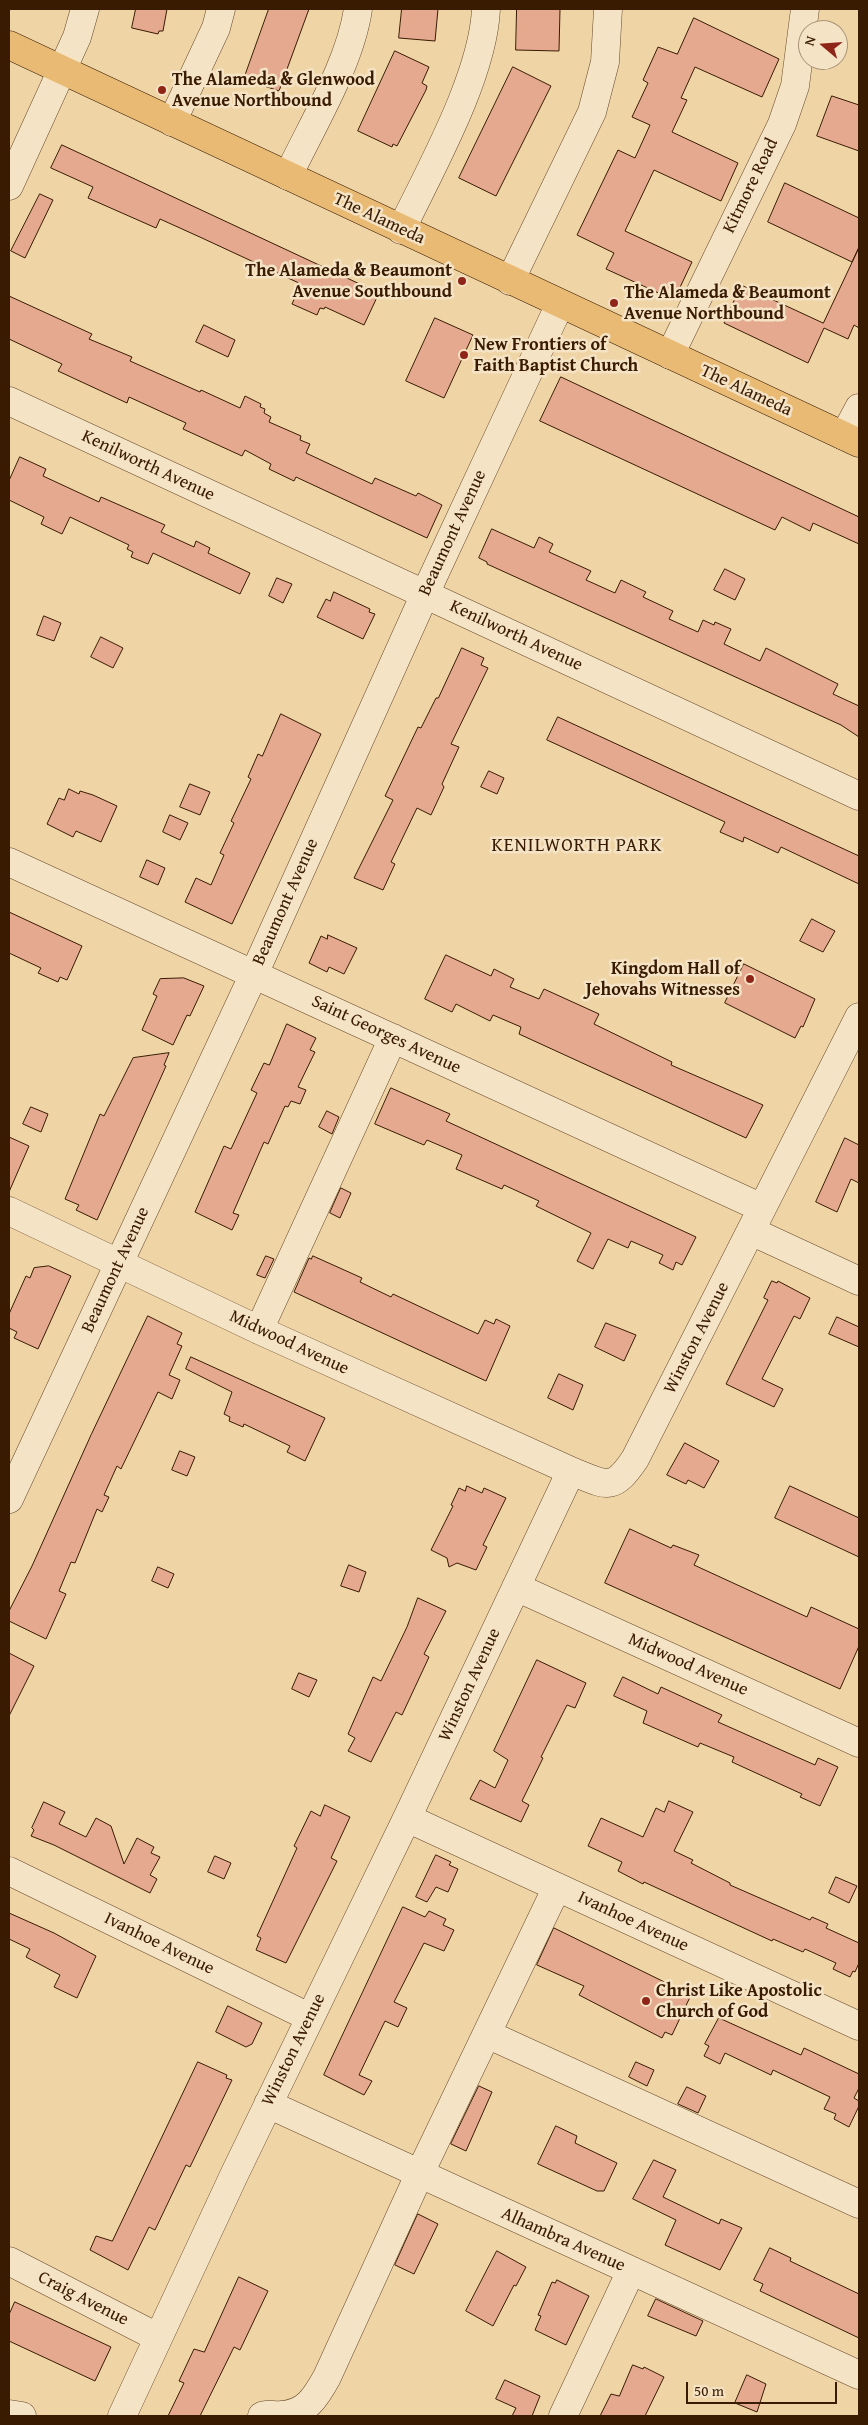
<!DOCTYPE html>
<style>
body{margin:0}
#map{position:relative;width:868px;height:2425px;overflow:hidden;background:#efd4a6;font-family:"Gentium Book Plus",serif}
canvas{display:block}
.frame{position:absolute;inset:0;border:10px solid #391b02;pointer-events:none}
.north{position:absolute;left:798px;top:20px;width:50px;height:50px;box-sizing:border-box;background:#f5e3c5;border:1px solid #aa9377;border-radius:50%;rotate:288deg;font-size:14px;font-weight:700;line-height:20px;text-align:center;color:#391b02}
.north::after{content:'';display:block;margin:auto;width:18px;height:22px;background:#8f2418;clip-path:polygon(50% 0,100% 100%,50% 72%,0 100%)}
.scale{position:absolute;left:686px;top:2382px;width:151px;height:22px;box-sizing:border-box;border:2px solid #391b02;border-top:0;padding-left:6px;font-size:15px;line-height:18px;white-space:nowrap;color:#391b02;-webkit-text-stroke:4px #f5e3c5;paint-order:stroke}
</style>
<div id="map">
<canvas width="868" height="2425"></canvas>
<div class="frame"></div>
<div class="north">N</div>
<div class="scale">50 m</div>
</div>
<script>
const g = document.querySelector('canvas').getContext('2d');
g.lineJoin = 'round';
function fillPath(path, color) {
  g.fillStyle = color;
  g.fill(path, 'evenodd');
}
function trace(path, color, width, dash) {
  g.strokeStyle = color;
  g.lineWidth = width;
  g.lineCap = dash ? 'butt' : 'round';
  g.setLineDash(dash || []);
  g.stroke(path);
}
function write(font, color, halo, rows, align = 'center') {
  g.font = font + ' "Gentium Book Plus",serif';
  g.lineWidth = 5;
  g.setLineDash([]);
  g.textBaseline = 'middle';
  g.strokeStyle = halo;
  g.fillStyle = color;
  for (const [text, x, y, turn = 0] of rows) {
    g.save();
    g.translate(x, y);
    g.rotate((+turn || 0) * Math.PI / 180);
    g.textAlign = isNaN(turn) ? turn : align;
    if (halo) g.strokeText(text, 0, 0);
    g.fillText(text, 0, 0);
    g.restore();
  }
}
const building = new Path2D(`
 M136 9H167L163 31H159L158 34 132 28Z
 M269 9H309L279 91 244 79Z
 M402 9H438L435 41 399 38Z
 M517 9H560L559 51 516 50Z
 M694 18 779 59 762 97 695 67 681 98 687 100 672 132 738 163 721 201 654 170 625 231 692 262 674 300 606 269 614 253 577 235 618 150 635 158 650 125 632 117 648 83 643 80 658 47 677 54Z
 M395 51 429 67 422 83 427 86 426 90 397 146 393 144 392 147 358 131Z
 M513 67 551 86 496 196 459 178Z
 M832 96 859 105V151L817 136Z
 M62 145 379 293 364 325 325 307 324 309 320 308 317 315 292 304 301 284 202 238 160 219 156 228 88 198 93 187 51 168Z
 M785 183 859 218V247L852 262 768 222Z
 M40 194 53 200 25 258 11 251Z
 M859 248V328L854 325 848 339 824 328 808 363 724 323 741 285 823 323Z
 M9 296 92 334 89 339 132 357 130 361 200 392 201 390 240 408 245 396 261 404 260 407 265 409 264 413 271 417 269 422 301 436 300 440 310 444 306 453 372 484 375 478 416 496 418 493 442 505 427 538 296 477 294 481 269 469 271 464 245 450 242 456 183 429 186 423 129 397 127 403 58 371 62 364 9 339Z
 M435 318 473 335 444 398 406 381Z
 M204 325 235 340 228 357 196 342Z
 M561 377 859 517V544L813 523 810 531 782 517 775 530 540 421Z
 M20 457 46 469 43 476 99 502 101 497 165 525 161 532 194 547 196 541 210 548 208 553 250 573 240 594 153 553 148 564 131 557 133 552 127 549 129 545 70 517 62 534 41 524 44 517 9 500V481Z
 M492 529 534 548 539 537 553 544 549 552 591 571 586 580 615 593 621 580 646 592 643 597 673 611 669 619 698 632 703 620 714 625 715 622 731 629 724 644 760 661 766 648 838 684 833 694 859 706V737L841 725 487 564V562L479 558Z
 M725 569 745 579 735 600 714 590Z
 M277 578 292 584 283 603 269 596Z
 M334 592 370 609 369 612 375 614 363 639 317 617 326 599 330 601Z
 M44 616 61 623 54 641 37 635Z
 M101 637 123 648 113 668 91 657Z
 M462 648 484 658 481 665 488 668 451 744 459 747 442 784 444 787 431 815 417 808 391 862 395 864 383 890 354 878 393 800 385 796 418 727 421 728 436 698H438Z
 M281 714 321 734 232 924 185 902 196 878 211 885 224 855 220 853 234 823 231 821 251 779 248 777 258 754 262 756Z
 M558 717 859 856V884L781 847 778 853 744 837 743 842 720 832 725 822 547 740Z
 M489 771 504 778 497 794 481 787Z
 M190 784 210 792 200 815 180 807Z
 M69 789 79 794 80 791 93 795 117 806 101 842 76 831 73 837 47 824 59 798 64 800Z
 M170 815 188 823 180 840 163 832Z
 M147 860 165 868 158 885 140 877Z
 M9 912 82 946 67 980 60 977 58 982 38 973 41 968 9 953Z
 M812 919 835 931 823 952 800 941Z
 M328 935 357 948 344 974 329 967 327 972 309 963 321 936 327 939Z
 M446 955 491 976 494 969 514 979 510 987 539 999 544 989 599 1014 594 1024 672 1062 671 1065 763 1105 746 1138 519 1034 521 1027 493 1015 490 1021 456 1004 452 1012 425 999Z
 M744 964 815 999 803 1027 801 1026 795 1038 725 1003Z
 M184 978 204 986 190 1016 187 1015 173 1045 142 1030 157 996 153 994 160 979Z
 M287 1024 316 1038 310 1050 315 1052 298 1087 306 1090 300 1104 291 1101 288 1107 285 1106 268 1144 264 1142 233 1213 239 1215 232 1230 195 1212 224 1146 231 1149 257 1093 251 1090 264 1063 269 1065Z
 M169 1053 164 1065 166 1066 97 1220 76 1210 79 1205 65 1199 100 1114 104 1116 133 1058Z
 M391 1088 450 1114 446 1121 696 1237 682 1265 676 1262 673 1270 659 1263 663 1255 631 1241 628 1248 608 1239 593 1269 577 1261 591 1233 536 1206 539 1201 504 1185 502 1189 456 1169 462 1155 427 1140 424 1145 375 1124Z
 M31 1107 48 1114 41 1132 23 1124Z
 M327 1111 339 1117 332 1134 319 1127Z
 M9 1137 29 1146 9 1192Z
 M845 1138 859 1145V1183L851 1179 837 1212 816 1202Z
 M341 1188 351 1193 340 1218 330 1213Z
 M266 1256 274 1259 265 1278 257 1275Z
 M313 1256 362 1278 360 1282 391 1297 393 1294 478 1334 485 1320 494 1324 496 1319 510 1326 486 1381 294 1292 309 1258 311 1259Z
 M49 1266 71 1276 38 1349 14 1338 17 1332 9 1328V1314L26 1276 30 1278 34 1268Z
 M772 1281 777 1283 778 1281 810 1298 800 1319 794 1316 762 1379 783 1389 774 1407 726 1384 768 1300 764 1298Z
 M148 1316 182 1333 177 1344 182 1346 169 1375 180 1380 172 1399 158 1392 121 1469 117 1466 104 1495 109 1497 102 1512 97 1509 75 1563 71 1562 59 1591 66 1594 46 1639 9 1621V1611L32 1566 91 1435Z
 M837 1317 859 1327V1347L829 1334Z
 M606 1323 636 1335 624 1361 595 1347Z
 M191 1357 325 1418 305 1461 287 1452 290 1446 244 1424 243 1427 229 1421 230 1417 224 1414 232 1392 186 1369Z
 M559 1374 583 1385 573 1410 548 1398Z
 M685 1443 719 1461 704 1488 688 1480 686 1484 667 1475Z
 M180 1451 195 1457 187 1476 172 1470Z
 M467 1486 482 1493 484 1488 506 1498 483 1545 487 1547 476 1570 457 1563 449 1567 447 1558 431 1550 453 1506 451 1505 459 1488 465 1491Z
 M790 1486 859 1518V1557L775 1518Z
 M630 1529 671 1548 673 1545 699 1555 694 1565 807 1617 811 1607 859 1629V1646L840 1689 605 1583Z
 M349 1565 366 1572 359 1592 341 1586Z
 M158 1567 174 1574 168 1588 152 1581Z
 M418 1598 446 1611 424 1654 429 1657 402 1715 396 1712 371 1762 348 1751 355 1738 348 1734 373 1677 381 1681 407 1627Z
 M9 1653 34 1666 9 1716Z
 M537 1660 586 1683 575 1708 567 1705 541 1757 543 1758 522 1801 529 1805 521 1822 470 1799 480 1780 495 1788 508 1760 494 1751Z
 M299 1673 317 1680 309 1697 292 1689Z
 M623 1677 658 1694 661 1687 722 1715 718 1722 815 1765 818 1758 838 1767 820 1806 800 1797 802 1794 732 1762 734 1757 700 1743 698 1747 643 1723 647 1711 614 1696Z
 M669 1801 693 1812 674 1851 693 1860 691 1863 730 1883V1885L810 1920 812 1917 828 1924 826 1928 859 1943V1963L855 1972 853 1971 850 1977 833 1969 836 1963 805 1949 803 1952 773 1939 772 1941 644 1882 643 1884 618 1871 622 1862 588 1846 601 1818 643 1837 656 1808 664 1812Z
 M44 1802 65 1812 59 1824 86 1837 96 1818 111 1826 124 1864 137 1838 154 1847 151 1853 160 1857 150 1875 157 1879 150 1893 54 1845 31 1836 34 1830 32 1828Z
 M325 1805 350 1817 331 1858 337 1861 286 1963 256 1950 261 1938 257 1936 297 1848 294 1846 311 1811 320 1816Z
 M436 1855 451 1862 449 1865 458 1869 448 1892 436 1887 427 1902 416 1897Z
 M215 1856 231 1863 224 1879 208 1872Z
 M836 1877 857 1886 849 1903 829 1893Z
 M403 1907 425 1917 429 1911 446 1919 443 1925 454 1930 444 1951 424 1943 394 2002 407 2008 398 2027 385 2021 359 2075 372 2081 364 2095 324 2075Z
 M9 1913 54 1933 96 1956 77 1998 54 1987 60 1975 26 1957 30 1949 9 1939Z
 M554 1928 691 1995 672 2035 665 2032 662 2038 579 1995 584 1986 537 1965Z
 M228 2006 262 2023 252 2044 246 2047 216 2032Z
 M719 2018 801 2055 804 2048 859 2074V2088L854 2098 859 2101V2106L849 2127 834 2119 836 2114 824 2109 830 2097 773 2070 771 2075 725 2053 720 2064 704 2056 709 2046 705 2044Z
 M198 2062 227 2075 226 2078 232 2080 190 2167 186 2165 155 2230 149 2227 128 2270 90 2250 96 2236 112 2241Z
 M636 2062 654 2070 647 2086 629 2077Z
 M479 2086 492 2092 466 2151 451 2144Z
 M687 2087 706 2096 698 2113 678 2104Z
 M556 2126 577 2136 575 2143 617 2163 604 2191H597L538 2164Z
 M654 2160 676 2170 663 2197 719 2224 721 2219 742 2228 720 2270 665 2245 676 2220 633 2199Z
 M418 2214 438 2224 414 2274 395 2265Z
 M770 2248 791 2258 790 2261 859 2294V2338L760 2291 763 2284 754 2280Z
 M497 2251 526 2267 516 2286 514 2285 493 2326 466 2311Z
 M239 2277 268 2291 240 2350 234 2347 200 2416H168L184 2383 179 2381 194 2349 204 2352Z
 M557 2280 589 2296 566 2345 535 2330 541 2316 538 2315 552 2282 555 2283Z
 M656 2299 703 2321 696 2336 648 2316Z
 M15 2302 111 2347 95 2381 9 2341V2315Z
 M633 2365 643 2369 644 2367 664 2377 645 2416H600L611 2394 619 2396Z
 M747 2375 766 2384 757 2412 735 2403Z
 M505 2380 540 2396 532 2416H512L516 2408 496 2399Z`);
fillPath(building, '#e4a98f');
trace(building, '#391b02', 1);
const minor = new Path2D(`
 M172 122 216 28 221 9
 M288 176C312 125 350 64 358 9
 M9 186 77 37 85 9
 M401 230C431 168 483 76 486 9
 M510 281 592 112 605 62 608 9
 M670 355 782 124 795 86 805 9
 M9 401 859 796
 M844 436 859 408
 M9 862 762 1208
 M9 1211 259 1330 571 1471C606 1485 612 1493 635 1459L859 1017
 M751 1231 859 1281
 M259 1330 393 1038
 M9 1499 254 974 425 594 560 304
 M516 1587 859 1743
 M407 1818 859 2026
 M9 1871 309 2017
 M487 2034 859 2204
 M268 2104 859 2375
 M9 2261 157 2337
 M9 2414 22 2416
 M122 2416 235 2173 407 1818 571 1471
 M262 2416C268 2413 274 2416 281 2415 306 2414 316 2397 327 2377L419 2175 557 1887
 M563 2416 631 2271`);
const major = new Path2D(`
 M9 45 859 443`);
trace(minor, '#66492b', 29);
trace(major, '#391b02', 29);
trace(minor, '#f5e3c5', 28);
trace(major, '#e8ba73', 28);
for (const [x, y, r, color] of [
 [162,90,5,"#8f2418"],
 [462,281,5,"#8f2418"],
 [614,303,5,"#8f2418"],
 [464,355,5,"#8f2418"],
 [750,979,5,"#8f2418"],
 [646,2001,5,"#8f2418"]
]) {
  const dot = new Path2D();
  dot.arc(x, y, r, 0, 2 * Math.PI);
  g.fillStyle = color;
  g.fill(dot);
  trace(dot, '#f5e3c5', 2);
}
write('bold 18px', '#391b02', '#f5e3c5', [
 ["The Alameda & Glenwood",172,80],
 ["Avenue Northbound",172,101],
 ["The Alameda & Beaumont",452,271,"right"],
 ["Avenue Southbound",452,292,"right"],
 ["The Alameda & Beaumont",624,293],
 ["Avenue Northbound",624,314],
 ["New Frontiers of",474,345],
 ["Faith Baptist Church",474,366],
 ["Kingdom Hall of",740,969,"right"],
 ["Jehovahs Witnesses",740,990,"right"],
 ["Christ Like Apostolic",656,1991],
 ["Church of God",656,2012]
], 'left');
write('18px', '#391b02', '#f5e3c5', [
 ["Kitmore Road",751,186,-64],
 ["The Alameda",379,219,25],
 ["The Alameda",746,391,25],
 ["Kenilworth Avenue",148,466,25],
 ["Beaumont Avenue",453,533,-65],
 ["Kenilworth Avenue",516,636,25],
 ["Beaumont Avenue",286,902,-66],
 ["Saint Georges Avenue",386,1035,25],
 ["Beaumont Avenue",116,1270,-65],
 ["Winston Avenue",697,1338,-63],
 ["Midwood Avenue",289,1343,25],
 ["Midwood Avenue",688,1665,24],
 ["Winston Avenue",470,1685,-65],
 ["Ivanhoe Avenue",633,1922,25],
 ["Ivanhoe Avenue",159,1944,26],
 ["Winston Avenue",294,2050,-64],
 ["Alhambra Avenue",563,2240,24],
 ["Craig Avenue",83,2299,27]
]);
g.letterSpacing = '1px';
write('19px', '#391b02', '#f5e3c5', [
 ["KENILWORTH PARK",577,846]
]);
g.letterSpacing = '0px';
</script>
